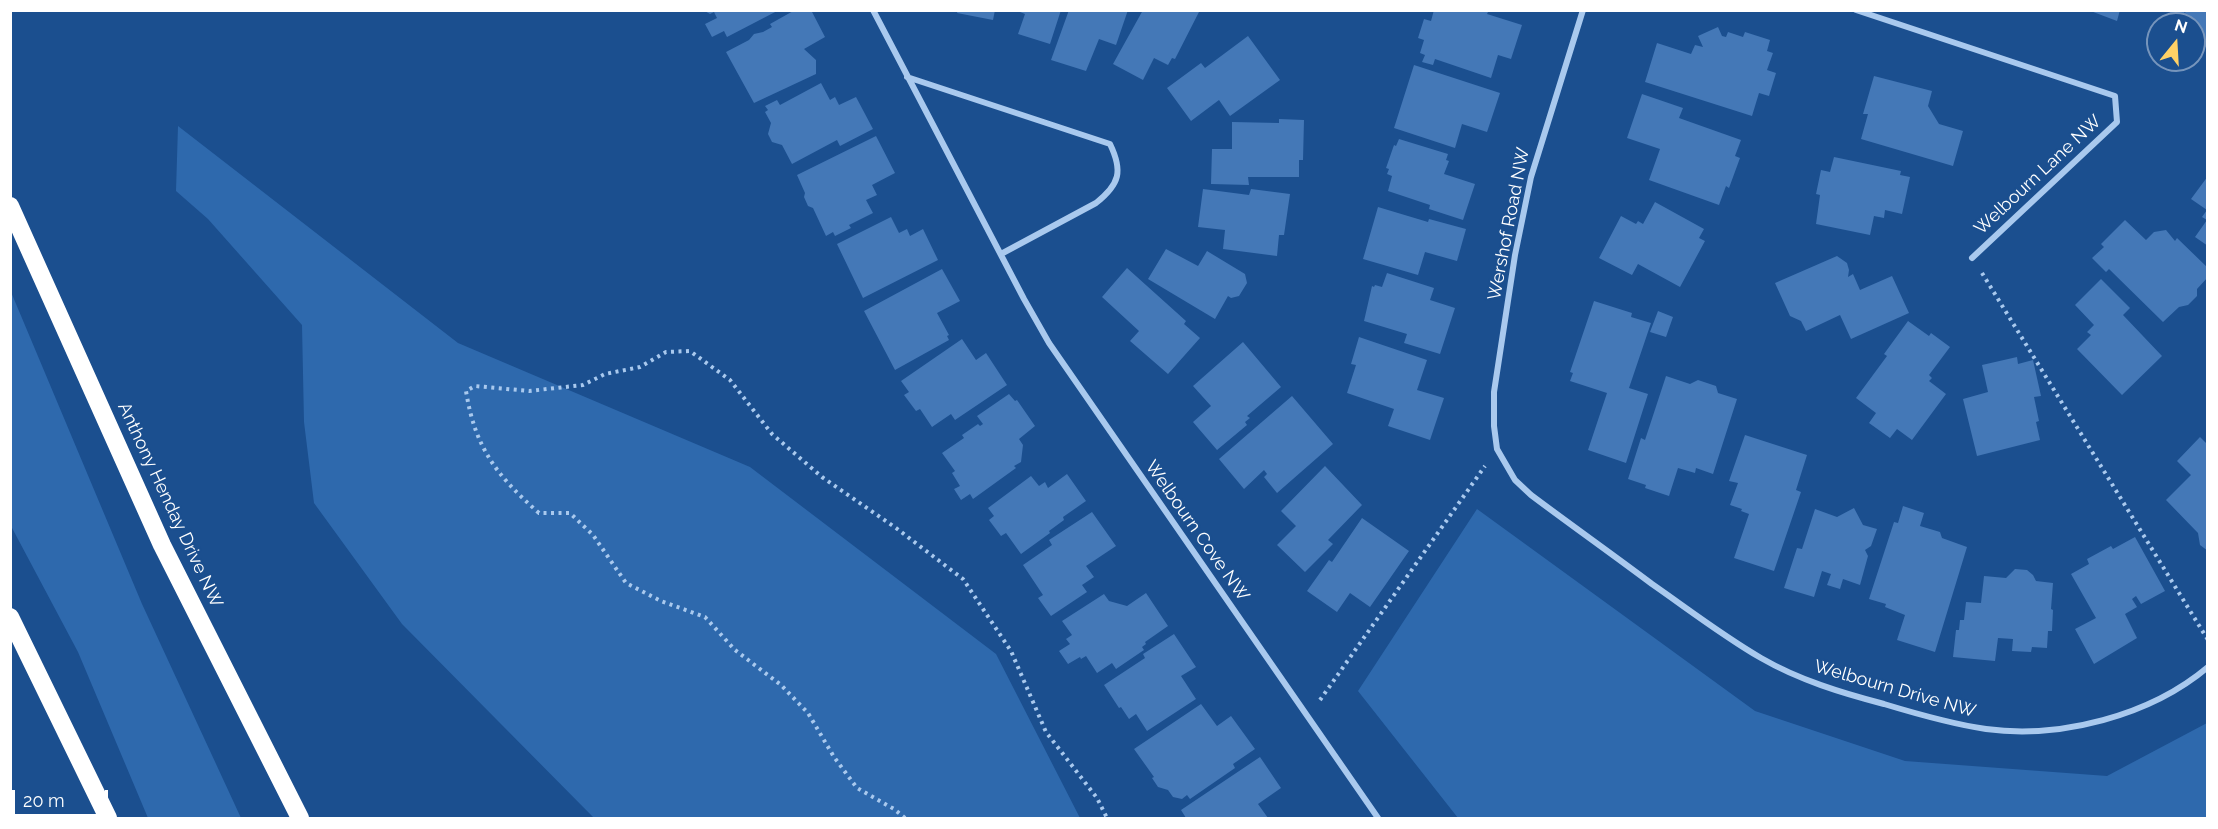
<!DOCTYPE html>
<style>
body{margin:0}
#map{position:relative;width:2218px;height:829px;overflow:hidden;background:#1b4f8f;font-family:Raleway,sans-serif}
canvas{display:block}
.frame{position:absolute;inset:0;border:12px solid #fff;pointer-events:none}
.north{position:absolute;left:2146px;top:12px;width:60px;height:60px;box-sizing:border-box;background:#1b4f8f;border:2px solid #7695bc;border-radius:50%;rotate:18deg;font-size:16px;font-weight:700;line-height:24px;text-align:center;color:#fff}
.north::after{content:'';display:block;margin:auto;width:21px;height:27px;background:#ffd166;clip-path:polygon(50% 0,100% 100%,50% 72%,0 100%)}
.scale{position:absolute;left:12px;top:790px;width:96px;height:27px;box-sizing:border-box;border:3px solid #fff;border-top:0;padding-left:8px;font-size:18px;line-height:21px;white-space:nowrap;color:#fff;-webkit-text-stroke:4px #1b4f8f;paint-order:stroke}
</style>
<div id="map">
<canvas width="2218" height="829"></canvas>
<div class="frame"></div>
<div class="north">N</div>
<div class="scale">20 m</div>
</div>
<script>
const g = document.querySelector('canvas').getContext('2d');
g.lineJoin = 'round';
function fillPath(path, color) {
  g.fillStyle = color;
  g.fill(path, 'evenodd');
}
function trace(path, color, width, dash) {
  g.strokeStyle = color;
  g.lineWidth = width;
  g.lineCap = dash ? 'butt' : 'round';
  g.setLineDash(dash || []);
  g.stroke(path);
}
function write(font, color, halo, rows, align = 'center') {
  g.font = font + ' Raleway,sans-serif';
  g.lineWidth = 4.5;
  g.setLineDash([]);
  g.textBaseline = 'middle';
  g.strokeStyle = halo;
  g.fillStyle = color;
  for (const [text, x, y, turn = 0] of rows) {
    g.save();
    g.translate(x, y);
    g.rotate((+turn || 0) * Math.PI / 180);
    g.textAlign = isNaN(turn) ? turn : align;
    if (halo) g.strokeText(text, 0, 0);
    g.fillText(text, 0, 0);
    g.restore();
  }
}
fillPath(new Path2D(`
 M178 126 458 343 750 467 996 654 1080 818H594L402 624 314 503 304 422 302 325 208 219 176 191Z
 M11 292 142 604 241 818H148L78 652 11 526Z
 M1477 509 1755 711 1905 761 2107 776 2207 723V818H1458L1358 691Z`), '#2e69ad');
fillPath(new Path2D(`
 M703 10H779L727 37 724 31 712 37 705 24 717 18 714 12 710 14Z
 M795 10H811L825 37 804 49 816 60V74L754 103 726 52 749 40 754 34 763 32 772 27 770 24Z
 M958 10H995L993 20 957 13Z
 M1061 10 1050 44 1018 34 1025 14 1015 10Z
 M1069 10H1128L1116 45 1099 39 1086 71 1051 60Z
 M1143 10H1200L1175 59 1172 58 1168 65 1154 58 1143 80 1113 64Z
 M1434 10H1489L1487 14 1522 25 1511 59 1498 55 1491 78 1435 59 1433 65 1422 62 1425 55 1420 53 1424 40 1418 38 1424 19 1431 21Z
 M2088 10H2120L2117 21Z
 M2172 10H2182L2185 13 2187 10H2208V44L2202 51 2194 45V24H2169L2164 20Z
 M1718 27 1722 36 1726 37 1728 32 1743 37 1745 32 1770 40 1767 51 1773 53 1767 70 1776 73 1769 96 1759 93 1752 116 1645 82 1657 43 1691 54 1695 45 1703 47 1698 36Z
 M1248 36 1280 80 1230 116 1219 100 1191 121 1167 88 1201 63 1205 68Z
 M1414 65 1500 93 1487 132 1462 124 1455 148 1394 128Z
 M1874 76 1932 91 1928 106 1939 124 1963 131 1953 166 1861 139 1868 114H1863Z
 M821 83 830 100 835 97 839 105 856 97 873 129 840 146 837 140 792 164 782 145 772 142 768 134 771 123 765 112 768 110 765 106 777 100 780 105Z
 M1642 94 1683 108 1679 118 1741 140 1735 156 1740 158 1729 188 1726 186 1719 205 1649 180 1660 149 1627 138Z
 M1279 119 1304 120 1303 160H1299V177H1248L1249 185 1211 184 1212 149H1232V122L1279 123Z
 M876 136 895 173 872 185 877 195 866 200 873 213 849 225 851 228 835 236 833 232 826 236 813 208 808 206 804 197 805 193 797 175Z
 M1399 139 1448 154 1446 160 1449 161 1444 174 1475 184 1463 220 1429 209 1430 205 1388 191 1392 176 1387 174 1389 169 1386 168 1394 145 1396 146Z
 M1834 157 1901 171 1900 175 1910 177 1902 214 1885 210 1884 218 1874 216 1870 235 1816 224 1820 195 1816 194 1821 170 1830 172Z
 M2208 176V246L2195 237 2207 220 2202 217 2207 210 2191 199Z
 M1203 189 1249 195 1251 189 1290 194 1284 235H1279L1277 256 1223 249 1225 230 1198 227Z
 M1655 202 1704 229 1699 238 1705 241 1680 287 1638 264 1632 275 1599 258 1621 216 1636 224 1638 221 1643 224Z
 M1378 207 1428 222 1429 219 1466 229 1457 261 1425 252 1418 275 1363 259Z
 M891 217 899 233 907 229 910 236 923 229 938 260 863 298 837 244Z
 M2125 220 2146 240 2154 232 2166 230 2175 241 2177 238 2208 268V277L2197 289V296L2188 305 2179 307 2163 322 2109 269 2106 272 2092 258 2104 247 2101 244Z
 M1166 249 1198 266 1207 251 1245 274 1247 283 1239 296 1231 298 1228 296 1215 319 1148 279Z
 M1837 256 1847 263 1849 270 1848 277 1853 274 1860 290 1892 276 1909 313 1851 339 1840 315 1806 331 1801 321 1790 316 1775 283Z
 M1127 268 1186 321 1184 324 1200 338 1168 374 1130 341 1139 331 1102 297Z
 M942 269 960 301 937 313 949 335 947 336 949 340 895 370 864 311Z
 M1387 273 1434 288 1430 300 1455 308 1440 354 1404 343 1407 334 1364 321 1372 286 1374 287 1375 285 1382 287Z
 M2101 279 2130 308 2123 315 2162 356 2122 395 2077 349 2091 335 2087 332 2094 325 2075 305Z
 M1594 301 1632 313 1631 317 1651 323 1629 388 1648 394 1626 463 1588 450 1607 393 1570 381 1573 373 1570 372Z
 M1658 311 1673 317 1666 337 1650 332Z
 M1908 321 1929 336 1931 333 1950 347 1929 375 1932 378 1929 381 1946 394 1912 440 1897 429 1890 438 1869 423 1876 413 1856 398 1887 356 1884 354Z
 M1359 337 1427 360 1417 390 1444 398 1430 440 1388 426 1394 409 1347 393 1356 365 1351 364Z
 M962 339 976 360 986 353 1007 385 955 420 951 414 932 427 920 409 916 411 904 395 909 392 901 381Z
 M1243 342 1281 387 1247 416 1250 418 1245 422 1247 425 1217 450 1193 422 1211 406 1193 386Z
 M2017 357 2018 364 2033 360 2041 396 2034 397 2039 421 2036 422 2040 440 1977 456 1963 399 1988 392 1982 365Z
 M1666 376 1690 384 1698 380 1716 386 1718 393 1737 399 1713 474 1696 468 1695 473 1678 468 1669 496 1645 488 1646 485 1628 479 1641 438 1645 440Z
 M1009 394 1015 401 1017 400 1035 426 1019 439 1023 445 1021 462 1014 466 1016 468 973 499 970 494 961 500 954 489 960 486 952 473 955 471 942 453 964 438 962 435 978 424 980 426 983 424 977 416Z
 M1292 396 1333 444 1277 493 1264 477 1267 474 1264 470 1244 489 1219 459Z
 M1745 435 1807 455 1796 490 1801 492 1774 571 1734 558 1749 514 1741 511 1742 509 1730 505 1738 483 1729 481Z
 M2200 437 2208 445V551L2200 545 2198 533 2166 500 2191 475 2177 461Z
 M1325 466 1362 505 1328 540 1333 544 1305 572 1277 545 1296 526 1281 511Z
 M1067 474 1086 501 1063 517 1064 520 1049 531 1050 533 1021 554 1006 533 1001 536 989 520 994 516 988 508 1031 476 1039 486 1045 482 1048 488Z
 M1903 506 1924 513 1920 526 1940 532 1942 538 1967 547 1935 652 1897 640 1905 615 1885 607 1886 604 1869 599 1894 522 1898 523Z
 M1854 508 1863 525 1877 529 1871 546 1865 550 1868 556 1860 585 1843 579 1840 589 1827 585 1831 574 1822 571 1814 597 1784 588 1797 548 1802 549 1815 509 1837 517Z
 M1092 512 1116 546 1086 566 1094 577 1082 585 1087 592 1051 616 1038 598 1043 595 1023 565 1052 545 1049 540Z
 M1362 518 1409 551 1370 607 1350 593 1337 612 1307 591 1329 560 1332 562Z
 M2135 537 2165 591 2141 604 2136 596 2132 599 2137 607 2125 614 2137 638 2094 664 2075 629 2096 618 2071 574 2089 564 2087 559 2111 546 2113 549Z
 M2015 569 2027 570 2033 575 2036 581 2053 583 2051 609 2053 610 2052 631H2048L2047 648 2032 647 2031 652 2012 651 2013 639 1998 638 1995 661 1953 657 1956 630H1959L1960 620H1964L1966 602 1981 603 1984 576 2006 578Z
 M1146 593 1168 626 1145 642 1146 644 1142 647 1144 650 1116 669 1112 663 1097 673 1086 656 1081 659 1080 657 1068 664 1059 651 1070 644 1066 639 1072 635 1062 621 1104 594 1109 601 1127 606Z
 M1174 634 1196 667 1181 676 1196 699 1147 731 1136 714 1129 719 1121 707 1119 708 1104 685 1145 658 1143 654Z
 M1201 704 1217 726 1231 716 1255 749 1233 764 1235 768 1190 799 1187 795 1182 799 1173 797 1168 790 1158 787 1152 778 1154 777 1134 749Z
 M1260 757 1281 788 1258 804 1268 818H1186L1181 810Z`), '#4478b7');
trace(new Path2D(`
 M1982 273 2208 640
 M1320 700 1485 466
 M905 818 894 809 857 788 834 757 808 713 781 685 735 650 705 617 661 601 626 583 593 535 570 513H539C497 476 475 448 466 391L475 386 529 391 583 385 605 374 640 367 666 352 690 351 730 380 772 434 822 477 896 528 963 579 1011 651 1046 732 1097 798 1107 818`), '#a9c9ee', 4, [3, 4.5]);
trace(new Path2D(`
 M873 10 1024 299 1049 343 1378 818
 M1583 10 1531 177 1515 255 1494 392V426L1497 449 1515 480 1531 495C1571 525 1612 554 1652 584 1688 609 1723 636 1761 658 1799 680 1842 693 1884 704 1917 714 1951 724 1986 729 2060 739 2150 716 2208 667
 M1856 10 2115 96 2117 122 1972 258
 M907 77 1110 144C1123 171 1120 184 1096 203L1001 254`), '#a9c9ee', 6);
trace(new Path2D(`
 M10 206 162 545 300 818
 M10 617 108 818`), '#fff', 18);
write('18px', '#fff', '#1b4f8f', [
 ["Welbourn Lane NW",2038,175,-43],
 ["Wershof Road NW",1509,224,-79],
 ["Anthony Henday Drive NW",170,505,65],
 ["Welbourn Cove NW",1197,531,55],
 ["Welbourn Drive NW",1895,689,16]
]);
</script>
